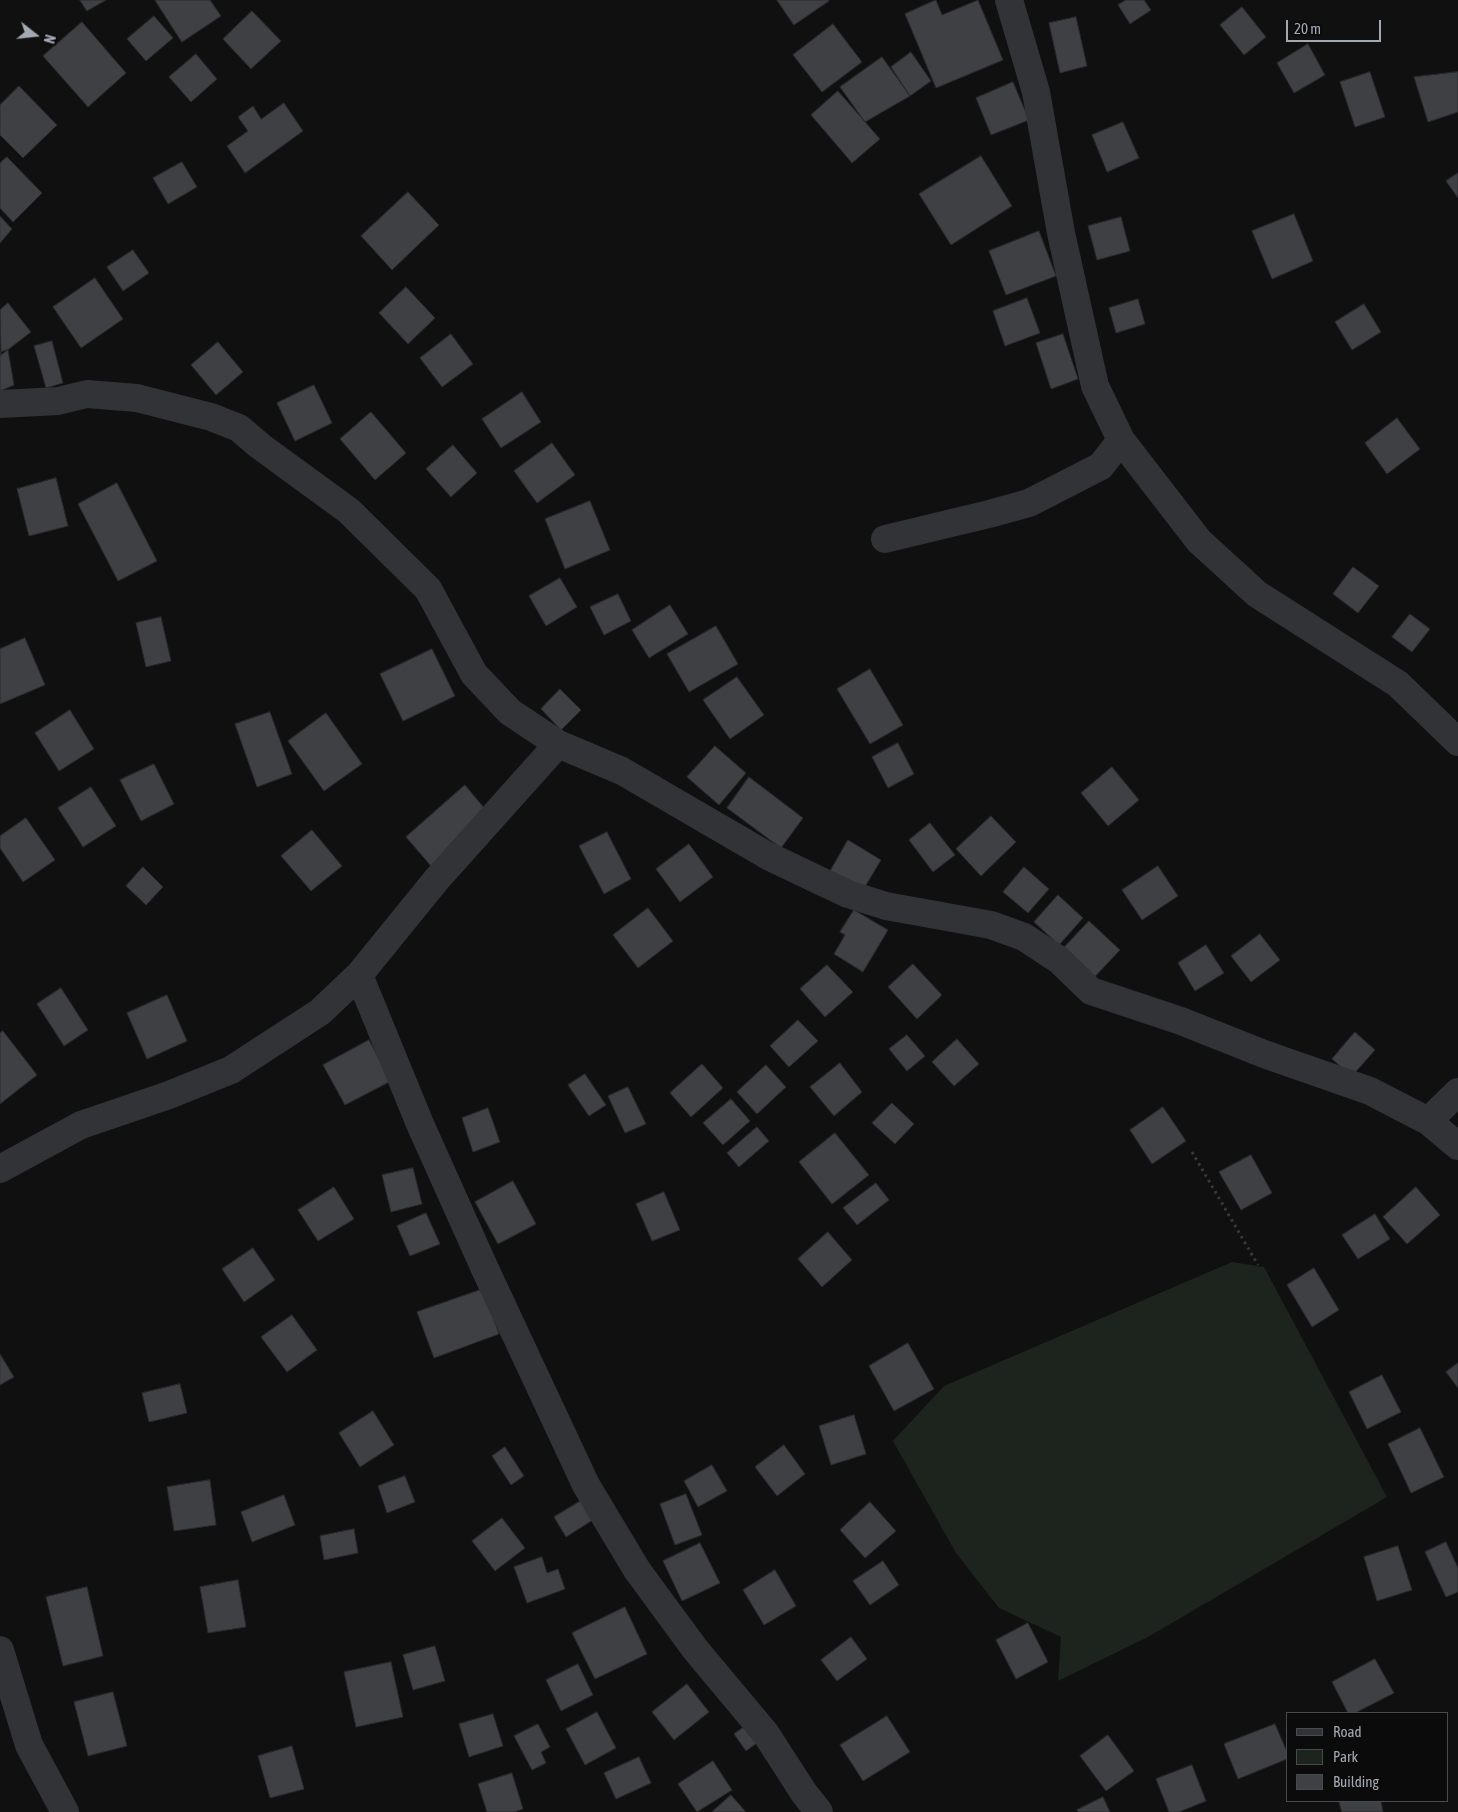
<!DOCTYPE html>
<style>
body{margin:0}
#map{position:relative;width:1458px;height:1812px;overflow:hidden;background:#101011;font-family:"Asap Condensed",sans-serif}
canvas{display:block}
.legend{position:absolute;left:1286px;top:1712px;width:162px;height:90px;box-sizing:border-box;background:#0b0b0c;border:1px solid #474a4e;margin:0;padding:6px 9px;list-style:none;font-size:15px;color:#a2a9b1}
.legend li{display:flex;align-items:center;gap:10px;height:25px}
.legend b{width:25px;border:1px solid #474a4e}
.north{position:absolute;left:10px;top:10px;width:50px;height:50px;-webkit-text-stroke:4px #0b0b0c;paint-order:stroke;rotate:106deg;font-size:14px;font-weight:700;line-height:20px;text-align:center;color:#a2a9b1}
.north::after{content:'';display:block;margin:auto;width:18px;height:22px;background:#a2a9b1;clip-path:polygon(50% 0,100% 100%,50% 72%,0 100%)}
.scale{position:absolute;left:1286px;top:20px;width:95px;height:22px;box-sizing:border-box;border:2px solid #a2a9b1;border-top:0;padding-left:6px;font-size:15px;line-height:18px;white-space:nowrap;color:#a2a9b1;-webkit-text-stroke:4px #0b0b0c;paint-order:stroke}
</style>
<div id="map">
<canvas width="1458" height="1812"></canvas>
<ul class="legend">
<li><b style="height:6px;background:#313336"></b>Road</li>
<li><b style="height:14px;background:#1d241d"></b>Park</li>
<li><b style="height:14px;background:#3f4044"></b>Building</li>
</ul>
<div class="north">N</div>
<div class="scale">20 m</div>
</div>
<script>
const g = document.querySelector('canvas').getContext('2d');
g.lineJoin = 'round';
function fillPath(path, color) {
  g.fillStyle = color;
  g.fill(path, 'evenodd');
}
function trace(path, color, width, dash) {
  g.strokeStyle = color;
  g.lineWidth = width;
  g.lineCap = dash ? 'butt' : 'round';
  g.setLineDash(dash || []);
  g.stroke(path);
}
fillPath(new Path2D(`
 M1232 1262 1264 1267 1387 1497 1148 1637 1058 1681 1061 1637 999 1608 956 1553 893 1441 944 1386Z`), '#1d241d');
const building = new Path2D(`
 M80 0H106L87 11Z
 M155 0H210L221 16 182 42Z
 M777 0H829V1L794 25Z
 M936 0 942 15 978 0 1003 60 936 88 905 14Z
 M1126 0H1144L1151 10 1130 24 1118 5Z
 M1242 7 1266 37 1244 55 1220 25Z
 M252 11 281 41 251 69 223 39Z
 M154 16 173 38 146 61 127 39Z
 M1076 17 1087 66 1060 73 1049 23Z
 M82 22 126 73 88 107 43 56Z
 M833 24 862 62 822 92 793 55Z
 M1308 44 1325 75 1294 93 1277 63Z
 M911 52 931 81 910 96 891 67Z
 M196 54 217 79 191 102 169 77Z
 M882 57 910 96 865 122 840 87Z
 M1370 72 1385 117 1355 127 1340 82Z
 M1458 72V112L1428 122 1414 77Z
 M1013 82 1029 120 991 135 976 98Z
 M19 86 57 125 23 158 0 135V105Z
 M838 91 880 139 852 163 811 115Z
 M284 103 303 131 245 173 227 146 248 131 238 117 253 106 261 119Z
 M1123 122 1139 158 1107 172 1092 135Z
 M981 156 1012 206 951 245 919 194Z
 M7 157 42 193 13 222 0 208V163Z
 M182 162 197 187 168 204 153 178Z
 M1458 173V198L1446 181Z
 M408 192 439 225 392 270 361 236Z
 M1294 214 1313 261 1272 279 1252 231Z
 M0 216 12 229 0 243Z
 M1121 217 1130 251 1097 260 1088 226Z
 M1039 231 1056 276 1006 295 989 251Z
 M133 250 149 273 123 291 107 267Z
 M95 278 123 319 81 348 53 307Z
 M406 287 435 318 408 344 379 313Z
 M1027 298 1040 333 1005 346 993 311Z
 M1138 299 1145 324 1116 333 1109 308Z
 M8 303 31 332 1 355 0 310Z
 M1364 304 1381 332 1352 350 1335 322Z
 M451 334 473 364 442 387 420 358Z
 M1063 334 1078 379 1051 389 1036 343Z
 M52 341 63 383 46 388 34 346Z
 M218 342 243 372 216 395 191 365Z
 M8 350 14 385 0 391V352Z
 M314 385 332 423 295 441 277 403Z
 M522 392 541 422 501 448 482 419Z
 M371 412 406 453 375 480 340 439Z
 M1397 418 1420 449 1387 474 1365 443Z
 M552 443 575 475 537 503 514 471Z
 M453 445 477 473 451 497 426 469Z
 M56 478 68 526 29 536 17 489Z
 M117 483 157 561 118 581 78 504Z
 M590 501 610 550 565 569 545 519Z
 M1353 567 1379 586 1358 613 1333 594Z
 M560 578 577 607 546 626 529 596Z
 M618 594 631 621 604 635 590 607Z
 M670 605 688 634 649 658 632 630Z
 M1410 614 1430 629 1412 652 1392 637Z
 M161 617 171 661 146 667 136 623Z
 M716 626 738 664 689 692 667 654Z
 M25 638 45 685 0 704V649Z
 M432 649 455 696 403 721 380 674Z
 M870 669 903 725 870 744 837 689Z
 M737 677 764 715 730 739 703 700Z
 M560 689 581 710 561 730 541 709Z
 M70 710 94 749 59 771 35 733Z
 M270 712 292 774 257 787 235 724Z
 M326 713 362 764 324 791 288 741Z
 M898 743 914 774 888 788 872 757Z
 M715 746 746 773 719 805 687 777Z
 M154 764 174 804 141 821 120 780Z
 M1112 767 1139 800 1108 826 1081 793Z
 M749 777 803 818 781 848 727 808Z
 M465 785 490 815 431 866 406 837Z
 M91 787 116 826 83 847 58 808Z
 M991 816 1016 842 981 876 956 849Z
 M26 818 55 860 23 882 0 848V836Z
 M930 823 955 855 933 872 909 840Z
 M312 830 342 866 311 891 281 856Z
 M607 832 631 879 604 894 579 846Z
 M848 840 881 860 860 895 828 875Z
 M689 844 713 877 680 902 656 869Z
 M1158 866 1178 896 1142 920 1122 890Z
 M143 867 163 887 146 905 126 886Z
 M1024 867 1049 889 1028 913 1003 892Z
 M1058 895 1083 918 1059 945 1034 922Z
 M648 908 673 941 638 968 613 935Z
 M854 910 888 930 863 972 834 954 845 935 840 932Z
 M1089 921 1120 950 1089 983 1058 954Z
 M1260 934 1280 960 1251 982 1231 956Z
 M1206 945 1224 973 1195 991 1178 963Z
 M913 964 942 995 917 1019 888 987Z
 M827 965 853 992 825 1017 800 989Z
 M61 988 88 1030 64 1046 37 1004Z
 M167 995 187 1041 147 1059 127 1013Z
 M798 1020 818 1041 789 1067 770 1046Z
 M3 1031 37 1075 0 1104V1033Z
 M1355 1032 1375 1050 1352 1076 1332 1059Z
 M907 1035 925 1056 907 1071 889 1049Z
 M957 1039 979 1064 954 1086 932 1062Z
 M369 1040 391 1081 345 1105 323 1065Z
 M840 1063 862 1092 834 1116 810 1087Z
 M702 1064 723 1088 691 1117 670 1093Z
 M766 1065 786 1087 757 1114 737 1092Z
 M585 1074 606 1105 589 1116 568 1085Z
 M628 1087 646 1124 625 1133 608 1096Z
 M731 1099 750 1121 723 1145 703 1123Z
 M892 1103 914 1124 895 1144 872 1123Z
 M1163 1107 1186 1141 1152 1164 1130 1130Z
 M488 1108 500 1142 473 1152 462 1118Z
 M757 1127 769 1141 739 1167 727 1153Z
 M835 1133 869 1175 832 1204 799 1162Z
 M1251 1155 1272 1193 1241 1210 1219 1172Z
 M413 1168 422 1204 391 1212 382 1175Z
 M513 1181 536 1224 498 1244 475 1202Z
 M876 1183 889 1200 857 1225 843 1208Z
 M334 1187 354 1219 318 1241 298 1210Z
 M1416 1187 1440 1215 1407 1244 1383 1217Z
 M664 1192 680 1230 652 1241 636 1204Z
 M426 1213 440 1244 410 1256 397 1226Z
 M1375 1214 1390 1239 1358 1259 1342 1235Z
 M828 1232 852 1260 822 1287 798 1259Z
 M253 1248 275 1280 244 1302 222 1269Z
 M1314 1268 1339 1310 1312 1327 1287 1285Z
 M483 1289 499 1334 434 1358 417 1312Z
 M292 1315 317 1350 287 1372 261 1337Z
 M908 1343 934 1389 894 1411 869 1366Z
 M0 1354 14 1377 0 1385Z
 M1458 1363V1388L1446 1372Z
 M1382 1375 1401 1412 1367 1429 1349 1392Z
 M180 1384 187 1413 149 1422 142 1393Z
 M373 1411 394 1445 360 1467 339 1433Z
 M854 1415 866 1454 831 1465 819 1426Z
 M1420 1428 1444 1477 1411 1493 1388 1444Z
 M784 1445 805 1474 777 1496 755 1467Z
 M505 1447 524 1476 511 1485 492 1456Z
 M712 1465 727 1491 698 1507 684 1481Z
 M405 1476 415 1502 387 1513 378 1486Z
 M210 1480 216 1525 174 1531 167 1487Z
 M686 1494 702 1535 675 1545 660 1504Z
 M284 1495 295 1525 252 1542 241 1512Z
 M584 1499 596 1518 566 1537 554 1517Z
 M870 1502 896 1531 865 1558 840 1530Z
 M502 1518 525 1548 495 1571 472 1541Z
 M354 1529 358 1553 324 1560 320 1536Z
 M1446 1542 1458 1568V1592L1446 1597 1425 1552Z
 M700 1543 720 1583 682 1601 663 1561Z
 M1398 1546 1412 1590 1377 1601 1364 1557Z
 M542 1557 547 1573 558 1569 565 1589 527 1603 514 1567Z
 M883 1561 899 1585 870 1605 853 1581Z
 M775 1570 796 1606 764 1625 743 1590Z
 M238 1580 246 1627 208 1633 200 1587Z
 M87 1587 103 1656 63 1666 46 1597Z
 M625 1607 647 1654 595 1679 572 1633Z
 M1028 1623 1048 1662 1016 1679 996 1640Z
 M851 1637 867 1659 837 1681 821 1660Z
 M435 1646 445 1681 413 1690 403 1655Z
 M1375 1659 1394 1693 1355 1713H1348L1332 1682Z
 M391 1662 403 1717 356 1727 344 1672Z
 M578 1664 593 1695 561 1711 546 1680Z
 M687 1684 709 1712 674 1740 652 1712Z
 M113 1692 127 1746 88 1756 74 1702Z
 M597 1712 616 1748 585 1765 566 1729Z
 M493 1714 503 1746 469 1757 459 1724Z
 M887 1716 910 1752 863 1781 840 1745Z
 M750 1723 761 1740 746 1751 734 1734Z
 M538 1724 550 1747 541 1752 546 1763 532 1770 514 1736Z
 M1275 1724 1287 1752V1759L1238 1779 1224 1744Z
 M1108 1735 1134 1771 1106 1791 1080 1756Z
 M292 1746 304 1789 270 1798 258 1756Z
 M639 1757 651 1783 616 1799 604 1773Z
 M713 1761 732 1790 697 1812 678 1784Z
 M1192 1765 1206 1801 1179 1812H1169L1156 1779Z
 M512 1773 523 1809 514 1812H487L478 1784Z
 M731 1795 746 1812H712Z
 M1103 1797 1110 1812H1078L1077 1810Z
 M1339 1801H1381L1383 1812H1342Z`);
fillPath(building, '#3f4044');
trace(building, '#2a2a2d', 1);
trace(new Path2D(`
 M1192 1152 1258 1265`), '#373a3d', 3, [2.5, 4]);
trace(new Path2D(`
 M1009 0 1036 92 1061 233 1095 386 1121 440 1199 541 1257 594 1398 684 1458 742
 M0 404 58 401 87 394 137 398 211 417 239 428 260 446 349 511 428 589 474 674 510 712 558 744 622 771 768 856 848 894 886 906 991 925 1024 937 1059 960 1091 991 1181 1021 1264 1054 1370 1091 1428 1121 1458 1092
 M885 539 989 514 1029 503 1101 466 1121 440
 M359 975 420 1124 485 1269 586 1485 637 1570 695 1649 766 1734 804 1793 819 1812
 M1428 1121 1458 1146
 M0 1169 81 1125 169 1095 231 1070 320 1012 359 975 437 879 558 744
 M0 1650 29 1745 65 1812`), '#313336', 28);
</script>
